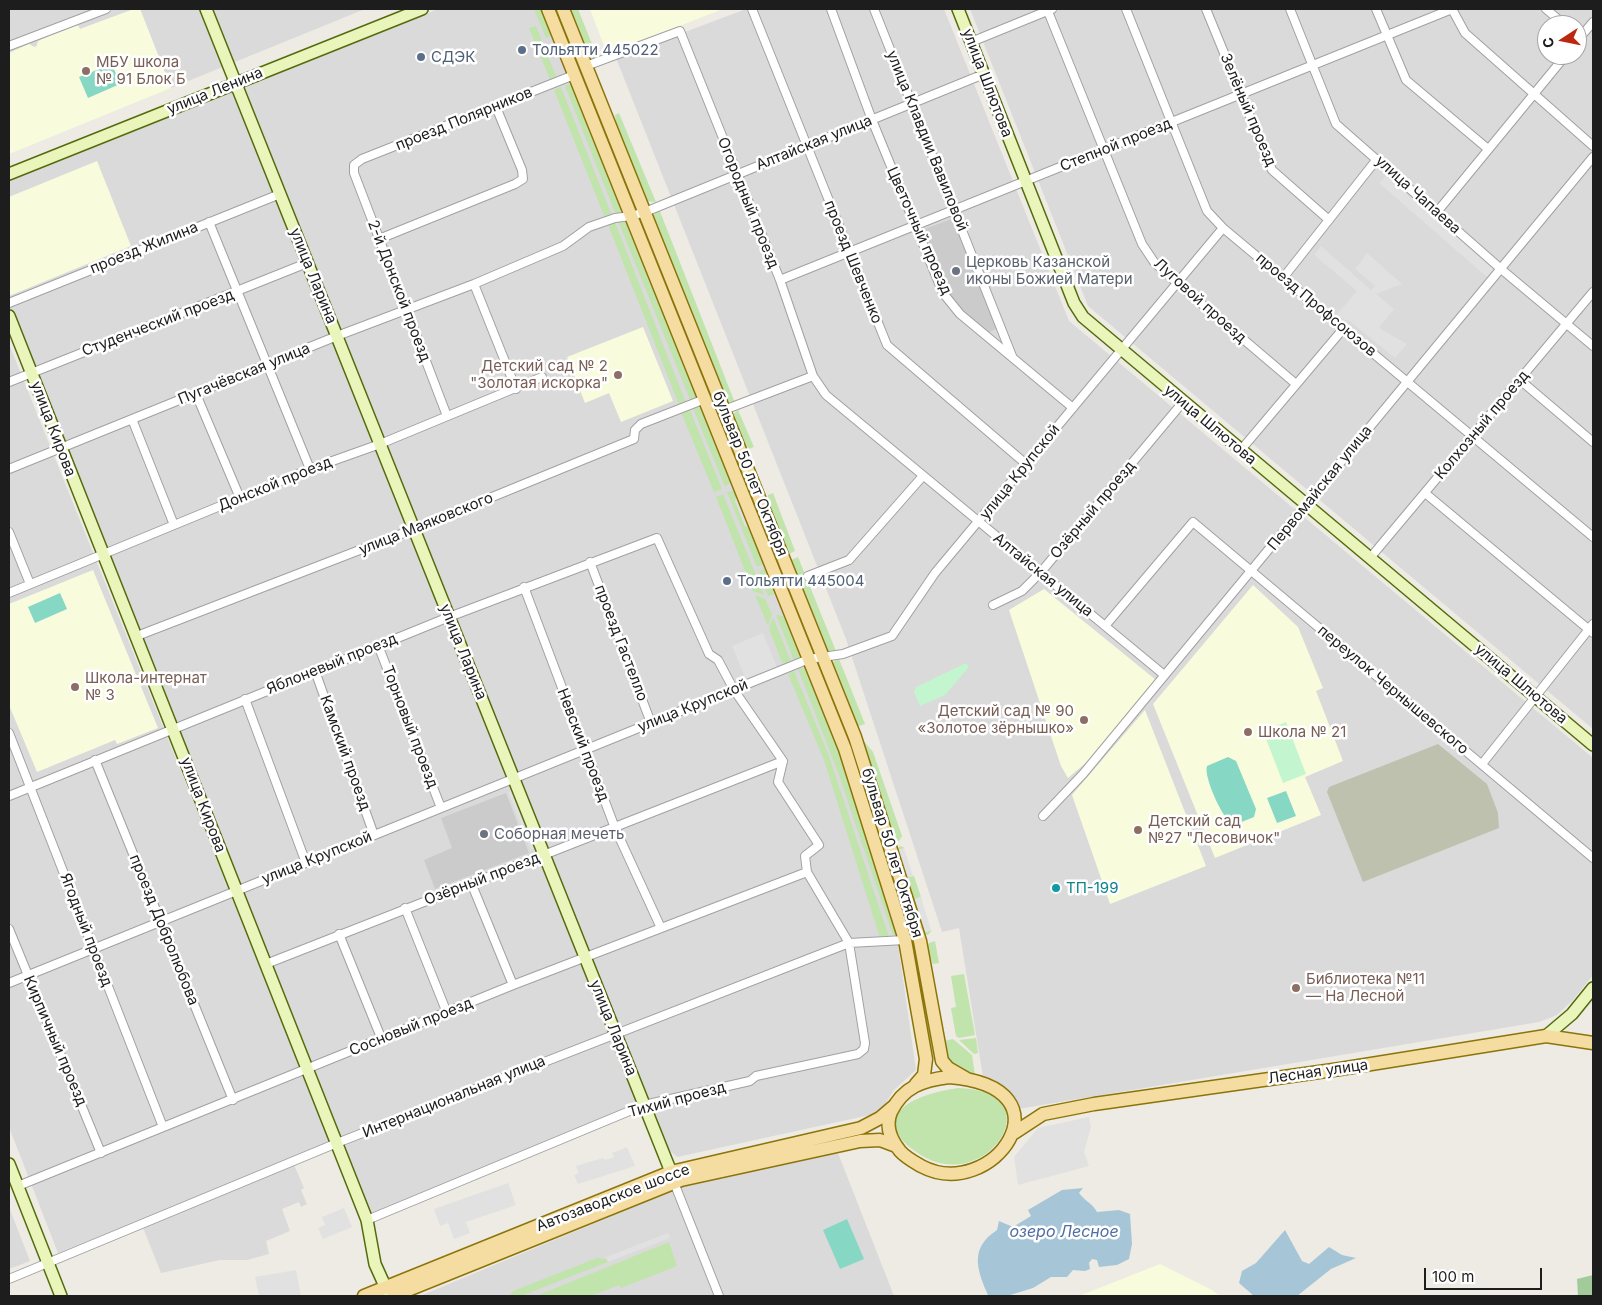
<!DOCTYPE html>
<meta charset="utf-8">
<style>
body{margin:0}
#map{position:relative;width:1602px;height:1305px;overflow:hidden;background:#edebe3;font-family:Inter,sans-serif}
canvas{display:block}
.frame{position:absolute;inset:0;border:10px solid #1d1d1d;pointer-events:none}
.north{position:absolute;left:1537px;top:15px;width:50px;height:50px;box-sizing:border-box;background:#fff;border:1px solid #a5a5a5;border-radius:50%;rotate:259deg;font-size:14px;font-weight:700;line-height:20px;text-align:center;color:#1d1d1d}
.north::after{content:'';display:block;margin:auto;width:18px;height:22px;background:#bc280e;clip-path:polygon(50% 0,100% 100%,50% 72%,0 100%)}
.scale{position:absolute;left:1424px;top:1268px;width:118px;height:22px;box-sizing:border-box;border:2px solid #1d1d1d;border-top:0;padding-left:6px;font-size:15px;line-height:18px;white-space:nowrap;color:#1d1d1d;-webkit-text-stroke:4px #fff;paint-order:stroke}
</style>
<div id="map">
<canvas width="1602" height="1305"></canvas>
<div class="frame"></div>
<div class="north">С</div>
<div class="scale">100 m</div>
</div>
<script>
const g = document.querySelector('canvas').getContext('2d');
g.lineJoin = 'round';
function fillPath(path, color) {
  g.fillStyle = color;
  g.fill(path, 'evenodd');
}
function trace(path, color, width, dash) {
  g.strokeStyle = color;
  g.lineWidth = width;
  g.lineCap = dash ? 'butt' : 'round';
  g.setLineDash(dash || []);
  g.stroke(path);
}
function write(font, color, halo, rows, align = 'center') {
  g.font = font + ' Inter,sans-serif';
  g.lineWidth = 5;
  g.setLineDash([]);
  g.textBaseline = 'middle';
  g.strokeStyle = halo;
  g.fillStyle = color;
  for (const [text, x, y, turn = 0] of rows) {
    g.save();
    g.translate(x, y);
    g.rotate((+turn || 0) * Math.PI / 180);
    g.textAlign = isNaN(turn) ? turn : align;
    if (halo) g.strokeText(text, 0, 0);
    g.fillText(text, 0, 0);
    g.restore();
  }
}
fillPath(new Path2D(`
 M9 9H134L9 56Z
 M140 9H365L171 88Z
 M438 9H542L837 738 897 937 916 1070 894 1090 879 1113 677 1157 666 1147 243 86Z
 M746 9H944L1069 321 1593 758V975L1573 1000 1557 1015 1539 1022 1018 1109 1014 1098 983 1077 959 928 942 932 846 639 616 58Z
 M970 9H1593V729L1088 306ZM1547 25H1577V55H1547Z
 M235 90 643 1105 369 1214 9 306V178Z
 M9 344 331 1144 292 1160 304 1188 301 1190 307 1204 301 1207 299 1202 282 1209 290 1231 266 1241 269 1254 247 1260H220L161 1273 140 1220 58 1253 9 1127Z
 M836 1148 894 1296H420L691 1183Z
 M9 1207 30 1261 9 1269Z`), '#dbdada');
fillPath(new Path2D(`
 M134 9H140L171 88 9 154V53L29 44 36 48 38 41 52 35 78 25 80 29Z
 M590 9H723L607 54Z
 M97 161 131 246 9 296V197Z
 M643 327 673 401 621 422 609 393 585 403 567 357Z
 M93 570 158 728 117 744 115 740 37 772 9 705V604Z
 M1253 585 1298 627 1323 688 1316 691 1343 761 1305 777 1321 815 1215 858 1153 704Z
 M1044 589 1156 680 1089 760 1068 778 1061 766 1009 610Z
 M1145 710 1206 866 1110 904 1072 795Z
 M1160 1264 1212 1290 1220 1296H1079Z`), '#f8fcdd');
fillPath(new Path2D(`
 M954 218 998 328 988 333 964 313 948 295 922 230Z
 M506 793 529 853 435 889 424 860 452 848 441 818Z`), '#cbcbcb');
fillPath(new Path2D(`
 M1438 744 1487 784 1498 813 1499 828 1363 882 1327 792 1329 787Z`), '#bfc1af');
fillPath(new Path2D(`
 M534 9H543L550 25 551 36 546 38Z
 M552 9H558L635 206 634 207Z
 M567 9H578L598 59H589Z
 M536 26 557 79 551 82 529 28Z
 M572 83 623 209 616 215 565 86Z
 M561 87 612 216 605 218 554 90Z
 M619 113 656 202 646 201 617 131 615 115Z
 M659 209 735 403 726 401 652 217Z
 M641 220 779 558 773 560 639 221Z
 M618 221 628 223 699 398 691 402Z
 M607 222H615L686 403 679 405Z
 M697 407 702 409 732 481 725 487 693 408Z
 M689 408 722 489 714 492 681 412Z
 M738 410 754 447 749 449 739 436 732 415Z
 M732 491 737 492 735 501 745 526 752 529 765 563 757 567 727 492Z
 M773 493 795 551 787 555 769 511 768 495Z
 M723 494 764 595 753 591 716 497Z
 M798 557 836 651 830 652 825 649 789 561Z
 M781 563 813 646 811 647 776 566Z
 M767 568 774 594 768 596 759 571Z
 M755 595 765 599 772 614 768 626Z
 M776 615 783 616 794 635 802 658 795 663Z
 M773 617 792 664 782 662 769 629Z
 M839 659 865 724 856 727 832 666 833 662Z
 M801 668 807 669 834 734 897 933 893 936 839 775 798 669Z
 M820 669 822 670 852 742 915 939 926 1002 922 1003Z
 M794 671 829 756 889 937 883 938 879 935 824 760 788 674Z
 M862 739 873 752 902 836 899 841 894 842Z
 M900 846 905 848 899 850 907 877 914 876 921 897 915 899 925 932 932 930 928 935 924 934 896 850Z
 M935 941 939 963 933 964 926 947 929 943Z
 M964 974 975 1035 959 1038 956 1036 951 1008 956 1007 951 976Z
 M927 1007 934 1050 932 1053 923 1008Z
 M976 1038 978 1053 974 1054 959 1040Z
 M953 1039 972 1055 975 1075H968L948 1061 943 1041Z
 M958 1088C1056 1091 987 1196 921 1155 912 1149 901 1142 897 1131 886 1101 939 1091 958 1088Z
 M669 1242 677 1266 621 1288 619 1285 591 1296H536Z
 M597 1258 606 1259 608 1262 521 1296H509L513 1291Z`), '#c0e4ac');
fillPath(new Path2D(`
 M1593 1275V1296H1578L1577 1279Z`), '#a2ca9b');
fillPath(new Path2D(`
 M966 663 969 667 945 695 920 706 914 692 916 687Z
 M1286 722 1306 774 1283 783 1263 731Z`), '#c3f5ce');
fillPath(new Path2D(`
 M112 64 120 84 88 98 79 77Z
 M60 593 67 609 35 623 28 607Z
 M1228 757 1236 761 1256 809 1254 817 1234 825C1224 823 1203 776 1207 766Z
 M1286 791 1296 816 1277 823 1267 798Z
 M847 1219 864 1259 840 1269 823 1230Z`), '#86d7c4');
fillPath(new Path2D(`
 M1386 176 1495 270 1488 278 1379 183Z
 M1321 246 1371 290 1375 286 1355 269 1367 253 1402 284 1376 294 1394 309 1379 328 1407 344 1395 358 1352 323 1336 315 1357 291 1314 255Z
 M738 495 752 529 745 526 735 501Z
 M763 633 777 667 746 680 732 646Z
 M514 790 537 848 531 850 508 792Z
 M904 848 913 876 907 878 898 850Z
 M921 897 931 930 925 932 915 899Z
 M1089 1117 1091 1127 1084 1152 1089 1166 1018 1185 1014 1157 1038 1128Z
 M627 1147 635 1166 578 1184 574 1175 579 1173 576 1166 603 1158 605 1160 614 1157 612 1153Z
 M508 1183 516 1205 466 1222 470 1233 454 1239 448 1223 440 1226 434 1209Z
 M344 1208 352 1227 323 1239 318 1228 325 1225 322 1217Z
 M668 1233 670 1238 608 1262 606 1257Z
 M296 1270 301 1296H259L255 1277Z`), '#e1e1e1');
fillPath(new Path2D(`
 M1083 1188 1079 1193C1085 1201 1093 1204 1097 1212L1119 1210 1130 1214 1132 1244 1129 1259 1117 1265 1099 1267 1097 1260 1092 1259 1089 1263 1090 1269 1085 1271 1073 1270 1067 1277H1051L1033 1288 1007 1296 988 1295C976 1268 970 1248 997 1230L999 1221 1013 1227 1031 1216 1028 1210 1062 1190Z
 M1285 1230 1302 1261 1309 1264 1329 1247 1342 1255 1356 1258 1331 1269 1297 1296H1254L1239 1283 1242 1271 1256 1263Z`), '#a6c6d8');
const street = new Path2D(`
 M752 9 887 345 1026 464
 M831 9 872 120 943 293 960 314 1073 408
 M874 9 1012 356
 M1047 9 1142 244 1154 262 1176 282 1296 384
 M1126 9 1207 211 1223 228 1593 537
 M1206 9 1272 170 1329 220
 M1290 9 1336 124 1501 269 1593 346
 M1376 9 1406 80 1488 149
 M1452 9 1465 33 1593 146
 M1546 9 1565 25
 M1577 41 1593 22
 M971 42 1052 9
 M9 46 106 9
 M586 66 680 31 780 280 813 376 826 395 1163 674
 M1437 212 1566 55
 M209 222 310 469
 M379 239 515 184 523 179 522 170 496 107
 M1283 278 1377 159
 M780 280 1452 9
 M474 284 516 389
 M9 303 280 194
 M1520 380 1593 442
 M9 382 307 263
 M196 394 240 498
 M724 410 813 376
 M447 416 354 173V165L362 159 574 75
 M132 419 174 525
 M1240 451 1343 329
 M9 469 337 336 474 284 563 246 589 227 615 218 631 216 645 212 984 74
 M1425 493 1593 633
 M9 532 30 584
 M1370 558 1593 292
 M590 562 651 723
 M808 576 849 560 922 477
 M524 587 615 828 661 928
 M9 593 310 469 380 444 542 377
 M993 605 1022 591 1041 572 1183 402
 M1105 626 1193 522 1593 858
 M137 636 414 529 634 439 635 430 641 424 705 399
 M378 645 441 808
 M315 671 374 835
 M245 699 306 863
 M9 733 163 1127
 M95 760 233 1100
 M1482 764 1593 624
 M9 796 449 617 657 538 709 654 718 660 734 690 783 761 778 782 819 845 805 856 807 872 849 943 865 1043 864 1049 858 1054 756 1076 750 1081 644 1105 367 1220
 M1043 816 1083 774 1593 157
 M472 885 513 985
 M405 908 447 1013
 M9 929 101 1153
 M339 934 382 1040
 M266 964 783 761
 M9 983 809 659 843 654 892 636 935 573 1223 228
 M673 1180 719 1296
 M18 1186 513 985 807 872
 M9 1279 337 1143 849 943 905 940`);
const secondary = new Path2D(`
 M206 9 671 1172
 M958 9 1074 303 1083 317 1593 745
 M9 174 422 9
 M9 316 367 1220 375 1264 389 1295
 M1546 1036 1572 1014 1593 988
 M9 1164 61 1296`);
const primary = new Path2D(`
 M548 9 845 749 905 940 926 1059 924 1075 916 1084
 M563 9 855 737 920 941 942 1061 948 1068 967 1079
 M949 1077C1076 1087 992 1204 921 1166 914 1162 905 1157 900 1151 891 1140 885 1126 891 1112 903 1087 923 1080 949 1077Z
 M1014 1133 1043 1114 1094 1104 1340 1069 1546 1036 1593 1043
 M364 1296 671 1172 861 1128 880 1118 894 1106
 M393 1296 681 1180 860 1141 880 1140 896 1146`);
trace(street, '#a1a1a1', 10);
trace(secondary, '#536b0c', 14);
trace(primary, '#8b740a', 15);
trace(street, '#fff', 8);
trace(secondary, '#e9f5ba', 11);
trace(primary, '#f5dda1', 12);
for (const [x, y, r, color] of [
 [522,50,5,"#5c6f8a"],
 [421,57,5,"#5c6f8a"],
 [86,71,5,"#8d6e63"],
 [956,271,5,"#6b7280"],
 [618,375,5,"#8d6e63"],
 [727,581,5,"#5c6f8a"],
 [75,687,5,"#8d6e63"],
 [1084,720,5,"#8d6e63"],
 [1248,732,5,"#8d6e63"],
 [1138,830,5,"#8d6e63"],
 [484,834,5,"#6b7280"],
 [1056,888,5,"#0f9aa8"],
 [1296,988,5,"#8d6e63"]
]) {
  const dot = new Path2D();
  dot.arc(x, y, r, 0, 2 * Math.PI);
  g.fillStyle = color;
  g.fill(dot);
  trace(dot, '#fff', 2);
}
write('15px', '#4e5e75', '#fff', [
 ["Тольятти 445022",532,50],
 ["СДЭК",431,57],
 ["Тольятти 445004",737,581]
], 'left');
write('15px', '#785e54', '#fff', [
 ["МБУ школа",96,62],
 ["№ 91 Блок Б",96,79],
 ["Детский сад № 2",608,366,"right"],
 ["\"Золотая искорка\"",608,383,"right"],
 ["Школа-интернат",85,678],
 ["№ 3",85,695],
 ["Детский сад № 90",1074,711,"right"],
 ["«Золотое зёрнышко»",1074,728,"right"],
 ["Школа № 21",1258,732],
 ["Детский сад",1148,821],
 ["№27 \"Лесовичок\"",1148,838],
 ["Библиотека №11",1306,979],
 ["— На Лесной",1306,996]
], 'left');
write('15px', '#1d1d1d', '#fff', [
 ["улица Шлютова",987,83,69],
 ["улица Ленина",215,91,-22],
 ["Зелёный проезд",1248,110,67],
 ["проезд Полярников",464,119,-22],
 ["улица Клавдии Вавиловой",927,141,68],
 ["Алтайская улица",814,143,-22],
 ["Степной проезд",1116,145,-22],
 ["улица Чапаева",1418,195,42],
 ["Огородный проезд",748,203,68],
 ["Цветочный проезд",919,231,66],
 ["проезд Жилина",144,248,-22],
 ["проезд Шевченко",853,262,68],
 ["улица Ларина",313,276,68],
 ["2-й Донской проезд",399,291,69],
 ["Луговой проезд",1200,301,42],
 ["проезд Профсоюзов",1316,305,40],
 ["Студенческий проезд",158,323,-21],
 ["Пугачёвская улица",244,374,-22],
 ["улица Шлютова",1210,425,40],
 ["Колхозный проезд",1482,425,-50],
 ["улица Кирова",53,429,69],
 ["улица Крупской",1020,472,-51],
 ["бульвар 50 лет Октября",750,474,68],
 ["Донской проезд",275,484,-22],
 ["Первомайская улица",1320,488,-51],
 ["Озёрный проезд",1093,510,-50],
 ["улица Маяковского",426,524,-22],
 ["Алтайская улица",1043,575,39],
 ["проезд Гастелло",621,643,69],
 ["улица Ларина",463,652,68],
 ["Яблоневый проезд",332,664,-22],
 ["улица Шлютова",1521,684,40],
 ["переулок Чернышевского",1393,690,40],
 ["улица Крупской",693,706,-22],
 ["Торновый проезд",410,727,69],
 ["Невский проезд",583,745,69],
 ["Камский проезд",345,753,70],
 ["улица Кирова",203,805,69],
 ["бульвар 50 лет Октября",892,853,73],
 ["улица Крупской",317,858,-22],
 ["Озёрный проезд",482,879,-21],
 ["Ягодный проезд",86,930,69],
 ["проезд Добролюбова",164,930,68],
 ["Сосновый проезд",411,1027,-22],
 ["улица Ларина",613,1028,68],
 ["Кирпичный проезд",55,1041,67],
 ["Лесная улица",1318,1072,-8],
 ["Интернациональная улица",454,1097,-22],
 ["Тихий проезд",677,1100,-15],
 ["Автозаводское шоссе",613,1198,-21]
]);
write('15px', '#5b616d', '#fff', [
 ["Церковь Казанской",966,262],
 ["иконы Божией Матери",966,279],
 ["Cоборная мечеть",494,834]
], 'left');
write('15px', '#0d838f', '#fff', [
 ["ТП-199",1066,888]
], 'left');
write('italic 16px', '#506ea5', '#fff', [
 ["озеро Лесное",1064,1232]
]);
</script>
